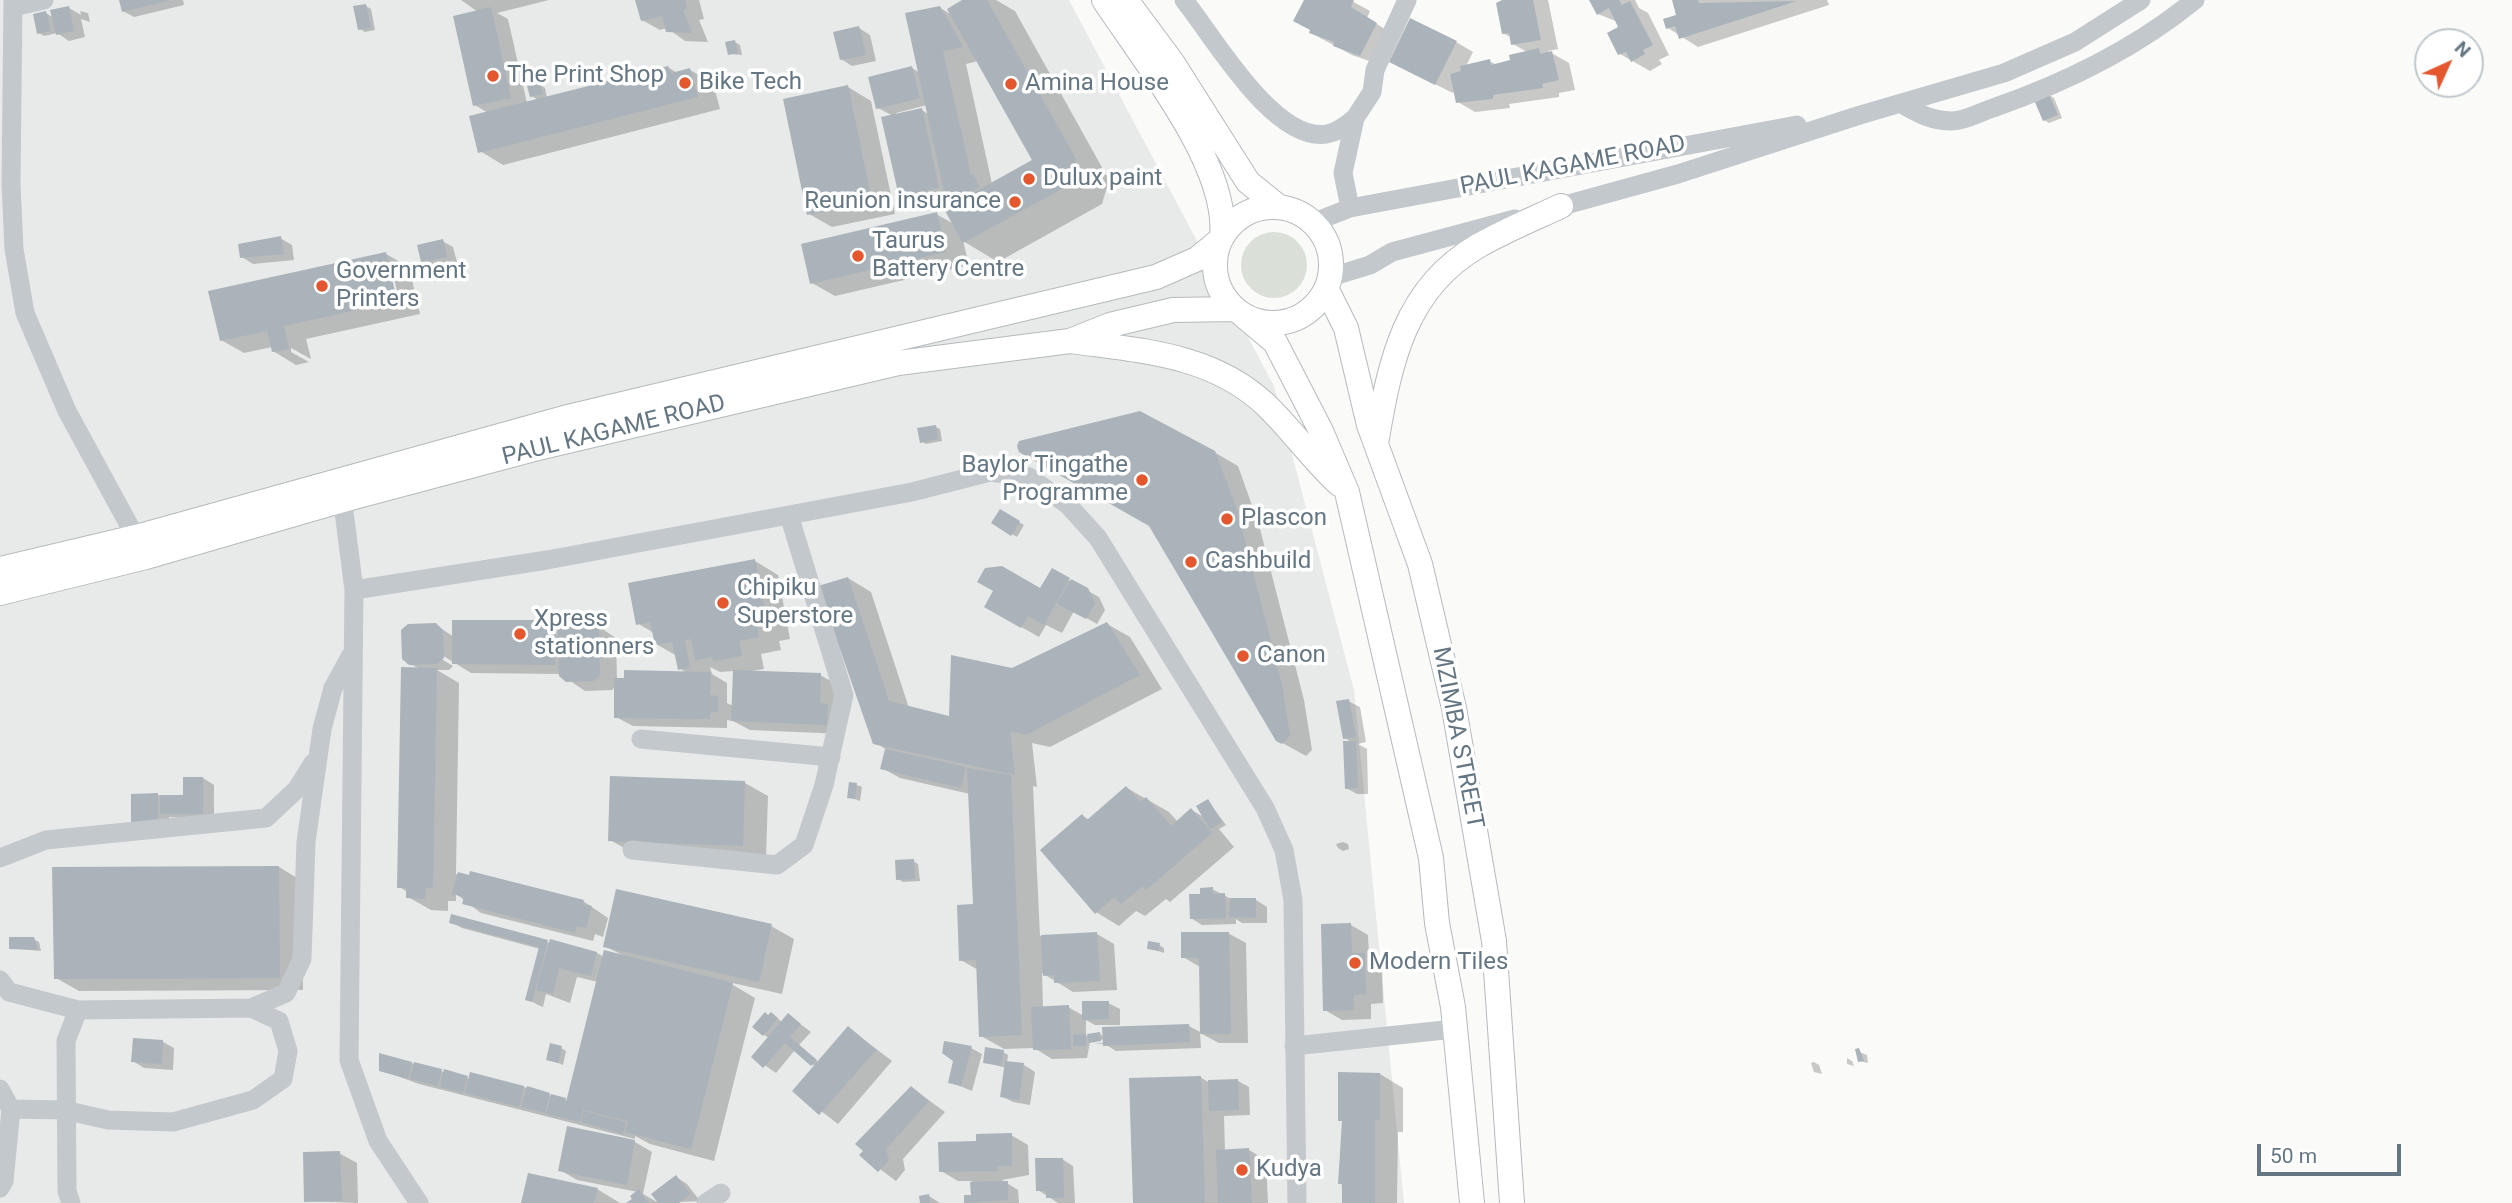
<!DOCTYPE html>
<style>
body{margin:0}
#map{position:relative;width:2512px;height:1203px;overflow:hidden;background:#fafaf8;font-family:Roboto,sans-serif}
canvas{display:block}
.north{position:absolute;left:2414px;top:28px;width:70px;height:70px;box-sizing:border-box;background:#fff;border:2px solid #c1c8cd;border-radius:50%;rotate:45deg;font-size:19px;font-weight:700;line-height:28px;text-align:center;color:#657683}
.north::after{content:'';display:block;margin:auto;width:24px;height:32px;background:#e4572e;clip-path:polygon(50% 0,100% 100%,50% 72%,0 100%)}
.scale{position:absolute;left:2257px;top:1144px;width:144px;height:32px;box-sizing:border-box;border:4px solid #657683;border-top:0;padding-left:9px;font-size:21px;line-height:24px;white-space:nowrap;color:#657683;-webkit-text-stroke:5px #fff;paint-order:stroke}
</style>
<div id="map">
<canvas width="2512" height="1203"></canvas>
<div class="north">N</div>
<div class="scale">50 m</div>
</div>
<script>
const g = document.querySelector('canvas').getContext('2d');
g.lineJoin = 'round';
function fillPath(path, color) {
  g.fillStyle = color;
  g.fill(path, 'evenodd');
}
function trace(path, color, width, dash) {
  g.strokeStyle = color;
  g.lineWidth = width;
  g.lineCap = dash ? 'butt' : 'round';
  g.setLineDash(dash || []);
  g.stroke(path);
}
function write(font, color, halo, rows, align = 'center') {
  g.font = font + ' Roboto,sans-serif';
  g.lineWidth = 7;
  g.setLineDash([]);
  g.textBaseline = 'middle';
  g.strokeStyle = halo;
  g.fillStyle = color;
  for (const [text, x, y, turn = 0] of rows) {
    g.save();
    g.translate(x, y);
    g.rotate((+turn || 0) * Math.PI / 180);
    g.textAlign = isNaN(turn) ? turn : align;
    if (halo) g.strokeText(text, 0, 0);
    g.fillText(text, 0, 0);
    g.restore();
  }
}
fillPath(new Path2D(`
 M0 0H1069L1274 386 1354 690 1404 1203H0Z`), '#e8e9e9');
fillPath(new Path2D(`
 M1241 265a33 33 0 1 1 66 0a33 33 0 1 1-66 0Z`), '#dadfd7');
fillPath(new Path2D(`
 M121 0H183L184 5 134 17 123 11Z
 M461 0H549L497 13 508 19 527 103 538 100 532 96 540 85 545 88 547 98 668 67 677 73 690 70 713 83 720 109 503 165 480 151 488 113 475 105 478 12Z
 M643 0H699L704 19 699 20 708 42 685 41 667 28 660 30 642 20Z
 M966 0H996L1015 11 1109 180 1102 204 998 262 963 241 969 265 835 296 812 283 936 214 954 224 959 202 954 198 918 205 900 195 893 116 878 108 912 68 920 73 940 8 952 15ZM978 61 1034 161 992 184 966 64ZM927 105 929 115 922 110 896 116V113Z
 M1306 0H1350L1370 11 1367 18 1393 34 1378 64 1352 55 1311 33Z
 M1504 0H1548L1558 49 1548 51 1569 63 1575 90 1559 93V97L1509 104 1510 108 1475 112 1458 102 1455 89 1453 93 1408 71 1456 42 1473 52 1466 66 1489 61 1497 65 1513 61 1527 52 1513 44 1512 38 1503 33Z
 M1591 0H1635L1639 8 1648 13 1669 55 1659 60 1662 64 1650 71 1620 54 1621 28 1618 22 1598 14Z
 M1678 0H1827L1829 5 1698 47 1668 28 1679 16Z
 M366 6 371 9 375 30 365 32 360 29Z
 M69 8 81 15 80 11 88 13 90 22 81 19 85 37 69 41 57 33 44 36 39 33 46 13 54 18Z
 M859 28 870 35 876 61 852 66 841 59Z
 M735 42 740 45 742 55 729 54Z
 M848 87 871 101 895 214 832 227 809 214Z
 M2049 95 2054 98 2062 118 2049 123 2044 120Z
 M280 238 292 245 294 260 253 264 242 257Z
 M442 241 453 247 457 262 434 268 423 261Z
 M386 254 409 267 420 314 306 339 311 359 291 348V352L309 362 296 365 273 351 272 347 244 353 221 340ZM388 269H392L401 309 398 310Z
 M935 427 940 429 942 441 926 444 921 441Z
 M1214 452 1238 466 1259 525 1304 700 1312 750 1306 756 1277 740 1150 525Z
 M1000 511 1024 525 1017 537 993 523Z
 M755 561 778 575 790 639 779 641 781 650 761 654 764 669 751 671 820 675 838 685 844 734 750 730 733 721 727 720V728L633 726 616 717V686L612 690 585 691 560 674 471 673 437 652 435 655 453 666 449 670H437L459 683 456 874 583 901 608 918 603 937 595 934 593 941 481 913 456 894V901H448V911L431 910 408 897V892L399 887 420 669 410 664 436 625 454 637 554 622 561 626 592 622 616 638 617 680 687 673 679 668 677 656 656 644 654 633 637 623ZM710 667 720 672 734 671 733 706 727 703V683L712 674Z
 M1052 571 1099 597 1105 610 1097 624 1074 611 1062 633 1046 625 1039 637 986 607 1041 590Z
 M848 578 871 592 909 708 951 719 1012 669 1107 624 1130 637 1162 689 1050 747 1032 743 1037 787 1033 786 1040 936 1097 934 1114 944 1117 990 1073 992 1042 973 1043 1008 1068 1007 1084 1016 1108 1003 1120 1009V1025H1095L1086 1020V1036L1100 1034 1104 1037 1189 1026 1202 1033 1200 967 1183 957 1228 933 1246 943 1248 1043H1219L1200 1033 1201 1048 1116 1051 1105 1044H1094L1110 1042V1038L1090 1042 1087 1058 1052 1059 1034 1048 1004 1049 981 1036 978 970 961 960 975 906 970 794 900 778 882 768 887 750 874 742Z
 M1348 701 1360 707 1366 742 1358 744 1367 749 1368 794H1357L1346 788 1353 743 1345 738Z
 M203 778 214 785V820L169 817V828H144L158 795 185 796Z
 M745 783 768 796 766 858 633 853 610 840Z
 M857 785 862 787 860 801 849 797Z
 M1127 788 1169 812 1178 822 1191 810 1206 818 1208 801 1226 825 1219 829 1234 847 1170 902 1166 899 1145 916 1136 911 1119 926 1096 912 1082 816 1090 820Z
 M1343 842 1348 844 1349 849 1343 851 1338 848 1336 844Z
 M913 861 918 864 920 881 903 882 898 879Z
 M279 867 302 881 303 990 79 991 56 978Z
 M1212 889 1233 900H1256L1267 907V923H1242L1236 919V924L1202 925 1191 918Z
 M451 922 597 953 604 957 622 955 605 946 771 926 794 939 782 994 728 982 755 998 714 1161 650 1144 635 1136V1139L419 1084 381 1070V1055L470 1079 524 1087 568 1101 598 982 577 977 570 1003 546 994 543 1007 538 1005 527 999 540 949 462 928Z
 M1351 925 1368 935 1369 957 1382 964 1383 1003 1371 1004V1019L1342 1020 1325 1010Z
 M33 939 39 942 41 951 11 948Z
 M1159 945 1164 948V953L1149 948Z
 M788 1015 811 1032 799 1045 819 1063 849 1028 892 1061 838 1124 795 1091 816 1067 795 1050 776 1073 753 1057 769 1038 764 1035 769 1016 776 1017 782 1022Z
 M134 1040 163 1042 174 1048 173 1070 144 1068 133 1061Z
 M561 1048 566 1051 563 1065 548 1059Z
 M971 1048 982 1054 972 1091 950 1082Z
 M1857 1051 1867 1055 1868 1063 1859 1061Z
 M1003 1052 1008 1055 1007 1063 1024 1065 1035 1072 1030 1105 1013 1102 1001 1096 1006 1068 985 1062Z
 M1847 1058 1852 1061 1854 1066 1847 1064Z
 M1814 1062 1819 1065 1822 1074 1814 1072 1811 1063Z
 M1380 1074 1403 1088V1132H1398L1397 1203H1343L1340 1161 1343 1122 1340 1120Z
 M1200 1077 1210 1083 1238 1081 1249 1087 1250 1115 1224 1116 1225 1151 1249 1150 1266 1160 1268 1203H1135Z
 M912 1088 945 1112 903 1159 905 1170 896 1181 861 1155Z
 M568 1128 635 1142 652 1152 643 1194 659 1203H629L638 1192 577 1180 560 1170Z
 M1011 1135 1028 1145 1029 1175 1002 1180 1018 1190 1019 1203H966L973 1197 972 1181H958L941 1171 978 1143Z
 M339 1153 357 1163 358 1203 306 1201Z
 M1062 1159 1073 1166 1075 1203H1058L1038 1190Z
 M676 1177 687 1184 700 1201 660 1203Z
 M597 1189 620 1203H523Z
 M929 1196 940 1203H922Z`), '#0003');
fillPath(new Path2D(`
 M119 0H167V1L122 12Z
 M635 0H685L687 9 683 10 692 33 666 32 662 16 641 21Z
 M962 0H987L1076 159 1069 185 963 243 944 209 1032 160 947 9Z
 M1304 0H1354L1351 7 1377 23 1360 56 1333 46 1334 42 1309 33 1310 30 1293 21Z
 M1502 0H1533L1541 40 1511 45 1509 33 1502 34 1496 3Z
 M1589 0H1619L1622 5 1630 1 1653 45 1643 50 1645 54 1631 62 1626 52 1618 55 1607 33 1618 27 1609 8 1597 15Z
 M1672 0H1698L1699 3 1797 1 1679 39 1675 26 1666 29 1663 19 1676 15Z
 M366 4 371 28 358 30 353 6Z
 M69 6 74 31 56 35 50 10Z
 M940 6 963 47 943 51 971 175 973 174 980 187 954 201 948 190 944 191 905 13Z
 M491 7 511 98 473 106 453 16Z
 M46 11 51 31 37 34 33 14Z
 M1410 18 1457 41 1435 85 1389 62Z
 M859 26 866 55 840 60 833 32Z
 M735 40 738 53 728 55 725 42Z
 M1539 48 1540 54 1552 51 1559 80 1542 84 1543 88 1493 95V99L1456 103 1450 74 1461 71 1460 66 1490 59 1491 65 1510 60 1509 55Z
 M668 66 671 73 690 68 698 97 478 153 469 116Z
 M912 66 920 98 876 109 868 77Z
 M540 83 543 94 530 97 527 86Z
 M848 85 872 202 807 215 783 99Z
 M2049 94 2058 115 2043 121 2034 100Z
 M922 108 939 188 899 197 881 117Z
 M937 212 946 252 810 284 801 244Z
 M281 236 284 254 240 258 238 244Z
 M443 239 447 257 421 262 417 245Z
 M386 252 397 301 284 326 289 349 272 352 267 331 220 341 208 291Z
 M1140 411 1215 451 1237 510 1282 685 1290 736 1282 744 1276 741 1149 526 1019 452 1017 446 1019 441Z
 M936 425 938 439 920 443 917 428Z
 M1000 509 1020 521 1011 536 991 523Z
 M755 559 768 626 757 628 759 637 739 641 742 656 713 661 712 657 695 660 691 639 685 640 690 667 678 670 672 642 655 645 650 622 636 625 628 583Z
 M1002 566 1040 588 1052 568 1070 578 1044 625 1028 616 1021 628 984 607 993 591 977 582 985 568Z
 M848 577 889 701 949 716 951 655 1012 668 1107 622 1140 675 1026 735 1010 731 1015 775 873 744 818 586Z
 M1071 579 1088 588 1095 603 1086 619 1057 604Z
 M452 620H555V665L452 664Z
 M563 621H593L599 626 600 675 594 681 566 682 559 676 558 627Z
 M436 623 443 630 444 658 437 664 409 665 402 659 401 630 408 624Z
 M401 667 437 668 433 888H426L425 899 406 898V888H397Z
 M624 670 711 672 710 695 718 696V712H710V719L614 718V678H624Z
 M733 670 821 673 820 703 828 704 827 725 731 721Z
 M1349 699 1356 737 1343 739 1336 701Z
 M1343 741H1356L1358 788 1345 789Z
 M885 749 966 767 961 788 880 769Z
 M967 768 1011 775 1022 1035 979 1037 976 960 959 961 957 905 973 904Z
 M610 776 745 781 743 846 608 841Z
 M183 777H203V814H160V795H183Z
 M849 782 857 783 855 799 847 798Z
 M1126 786 1140 802 1146 797 1171 826 1191 808 1212 833 1146 890 1143 886 1121 904 1114 897 1095 914 1040 850 1082 814 1087 820Z
 M158 793V822H131V794Z
 M1208 799 1222 822 1210 829 1196 806Z
 M914 859 915 879 896 880 895 860Z
 M279 866 280 978 54 979 52 867Z
 M470 871 584 900 583 904 592 906 586 928 577 926 575 933 462 904 464 897 452 894 458 872 469 875Z
 M1213 887V894L1225 893 1226 918 1190 919 1189 894H1200V888Z
 M616 889 772 924 759 982 603 947Z
 M1230 898H1256V918L1229 917Z
 M451 914 548 940 532 1002 525 1000 539 947 449 923Z
 M1351 923 1352 953H1365L1366 994 1354 995V1010L1323 1011 1321 924Z
 M1097 932 1100 981 1054 983V975L1043 976 1041 935Z
 M1181 932H1229L1231 1034H1200L1199 958H1181Z
 M9 937H34L38 950 9 949Z
 M550 939 597 952 591 976 559 968 553 994 536 990Z
 M1148 941 1160 943 1159 951 1147 949Z
 M604 950 733 983 691 1149 625 1132 628 1121 583 1110 580 1122 546 1114 551 1094 566 1098 565 1106Z
 M1082 1001H1109V1019L1082 1020Z
 M1069 1005 1071 1049 1033 1050 1031 1007Z
 M765 1012 768 1015 771 1012 778 1018 763 1036 752 1027Z
 M788 1013 801 1024 790 1037 817 1060 811 1066 785 1043 763 1068 751 1057Z
 M1189 1024 1190 1042 1103 1046 1102 1027Z
 M848 1026 876 1050 819 1115 792 1091Z
 M1100 1032 1101 1041 1089 1043 1087 1034Z
 M1086 1034V1046H1073V1035Z
 M133 1038 163 1040 162 1064 131 1062Z
 M944 1041 972 1046 961 1086 948 1083 953 1061 942 1053Z
 M550 1043 562 1046 558 1063 546 1060Z
 M985 1047 1004 1050 1001 1066 983 1063Z
 M1859 1048 1864 1061 1858 1062 1855 1049Z
 M379 1053 412 1062 408 1079 379 1071Z
 M1005 1061 1024 1063 1019 1100 1000 1097Z
 M414 1062 442 1069 438 1086 410 1079Z
 M444 1069 468 1076 463 1093 440 1087Z
 M470 1072 524 1086 519 1107 465 1093Z
 M1338 1072 1380 1073V1120H1375V1203H1342V1184H1338L1342 1121H1338Z
 M1201 1076 1205 1203H1133L1129 1078Z
 M1238 1079 1239 1110 1209 1111 1208 1080Z
 M527 1086 550 1093 545 1113 521 1107Z
 M911 1086 929 1101 886 1149 889 1160 878 1172 859 1155 863 1151 855 1144Z
 M584 1111 626 1122 623 1134 581 1122Z
 M567 1126 635 1140 627 1185 558 1171Z
 M1012 1133V1166H998V1171L939 1172 938 1142 976 1141V1134Z
 M1249 1148 1252 1203H1218L1216 1150Z
 M340 1151 342 1201 304 1202 303 1152Z
 M1035 1158H1063L1064 1198H1046V1191H1036Z
 M528 1173 598 1188 594 1203H521Z
 M676 1175 690 1194 679 1203H658L651 1194Z
 M1008 1181V1200L964 1203V1195H971L970 1182Z
 M639 1189 648 1203H626L632 1199 630 1196Z
 M929 1194 930 1203H920L919 1196Z`), '#aab3b9');
const major = new Path2D(`
 M1104 0C1143 60 1229 164 1222 236
 M1126 0 1172 62 1248 182 1279 207
 M1215 265a58 58 0 1 1 116 0a58 58 0 1 1-116 0Z
 M1327 290 1346 328 1369 425 1420 564 1454 708 1494 941 1512 1203
 M1244 316 1275 342 1321 431 1347 492 1431 858 1437 923 1453 1007 1472 1203
 M1071 341C1142 351 1212 354 1266 405 1292 430 1312 459 1339 484
 M1377 438C1390 362 1405 288 1478 246 1504 231 1533 219 1561 206
 M0 569 136 537 564 418 1156 277 1197 259 1220 240
 M0 593 146 557 343 500 542 447 898 363 1070 341 1110 325 1173 310 1235 309`);
trace(major, '#b5babe', 26);
trace(new Path2D(`
 M13 0 11 184 14 249 25 313 67 411 141 547
 M1184 0C1213 36 1274 143 1327 134 1338 132 1347 125 1355 118
 M13 7 44 0
 M1902 104C1919 114 1932 121 1952 121 1965 121 1980 112 1993 108 2065 83 2135 49 2195 0
 M1350 208 1343 173 1355 118 1372 92 1375 70 1407 0
 M1291 209 1317 221 1350 208 1797 125
 M1547 210 1678 174 1860 115 2004 73 2075 42 2141 0
 M1331 277 1370 265 1392 252 1515 219
 M341 488 354 590 349 1060 378 1141 419 1203
 M354 590 547 560 789 515 912 492 990 472 1029 477 1068 505 1098 538 1265 808 1284 850 1293 900 1297 1203
 M641 739 831 757
 M632 850 777 865 804 845 824 785 844 695 789 515
 M0 858 46 840 266 818 297 789 313 763
 M0 980 9 992 78 1010 251 1008 286 993 302 959 306 842 322 729 333 688 351 655
 M1294 1046 1454 1029
 M0 1089 11 1109 4 1181 0 1188
 M11 1109 64 1110 108 1120 173 1122 253 1100 283 1079 288 1051 279 1021 251 1008
 M71 1203 67 1191 66 1041 78 1010
 M706 1203 721 1193`), '#c3c8cc', 19);
trace(major, '#fff', 24);
for (const [x, y, r, color] of [
 [493,76,7,"#e4572e"],
 [685,83,7,"#e4572e"],
 [1011,84,7,"#e4572e"],
 [1029,179,7,"#e4572e"],
 [1015,202,7,"#e4572e"],
 [858,256,7,"#e4572e"],
 [322,286,7,"#e4572e"],
 [1142,480,7,"#e4572e"],
 [1227,519,7,"#e4572e"],
 [1191,562,7,"#e4572e"],
 [723,603,7,"#e4572e"],
 [520,634,7,"#e4572e"],
 [1243,656,7,"#e4572e"],
 [1355,963,7,"#e4572e"],
 [1242,1170,7,"#e4572e"]
]) {
  const dot = new Path2D();
  dot.arc(x, y, r, 0, 2 * Math.PI);
  g.fillStyle = color;
  g.fill(dot);
  trace(dot, '#fff', 2.5);
}
write('24px', '#657683', '#fff', [
 ["The Print Shop",507,76],
 ["Bike Tech",699,83],
 ["Amina House",1025,84],
 ["Dulux paint",1043,179],
 ["Reunion insurance",1001,202,"right"],
 ["Taurus",872,242],
 ["Battery Centre",872,270],
 ["Government",336,272],
 ["Printers",336,300],
 ["Baylor Tingathe",1128,466,"right"],
 ["Programme",1128,494,"right"],
 ["Plascon",1241,519],
 ["Cashbuild",1205,562],
 ["Chipiku",737,589],
 ["Superstore",737,617],
 ["Xpress",534,620],
 ["stationners",534,648],
 ["Canon",1257,656],
 ["Modern Tiles",1369,963],
 ["Kudya",1256,1170]
], 'left');
write('24px', '#657683', '#fff', [
 ["PAUL KAGAME ROAD",1573,166,-11],
 ["PAUL KAGAME ROAD",614,431,-14],
 ["MZIMBA STREET",1457,738,79]
]);
</script>
